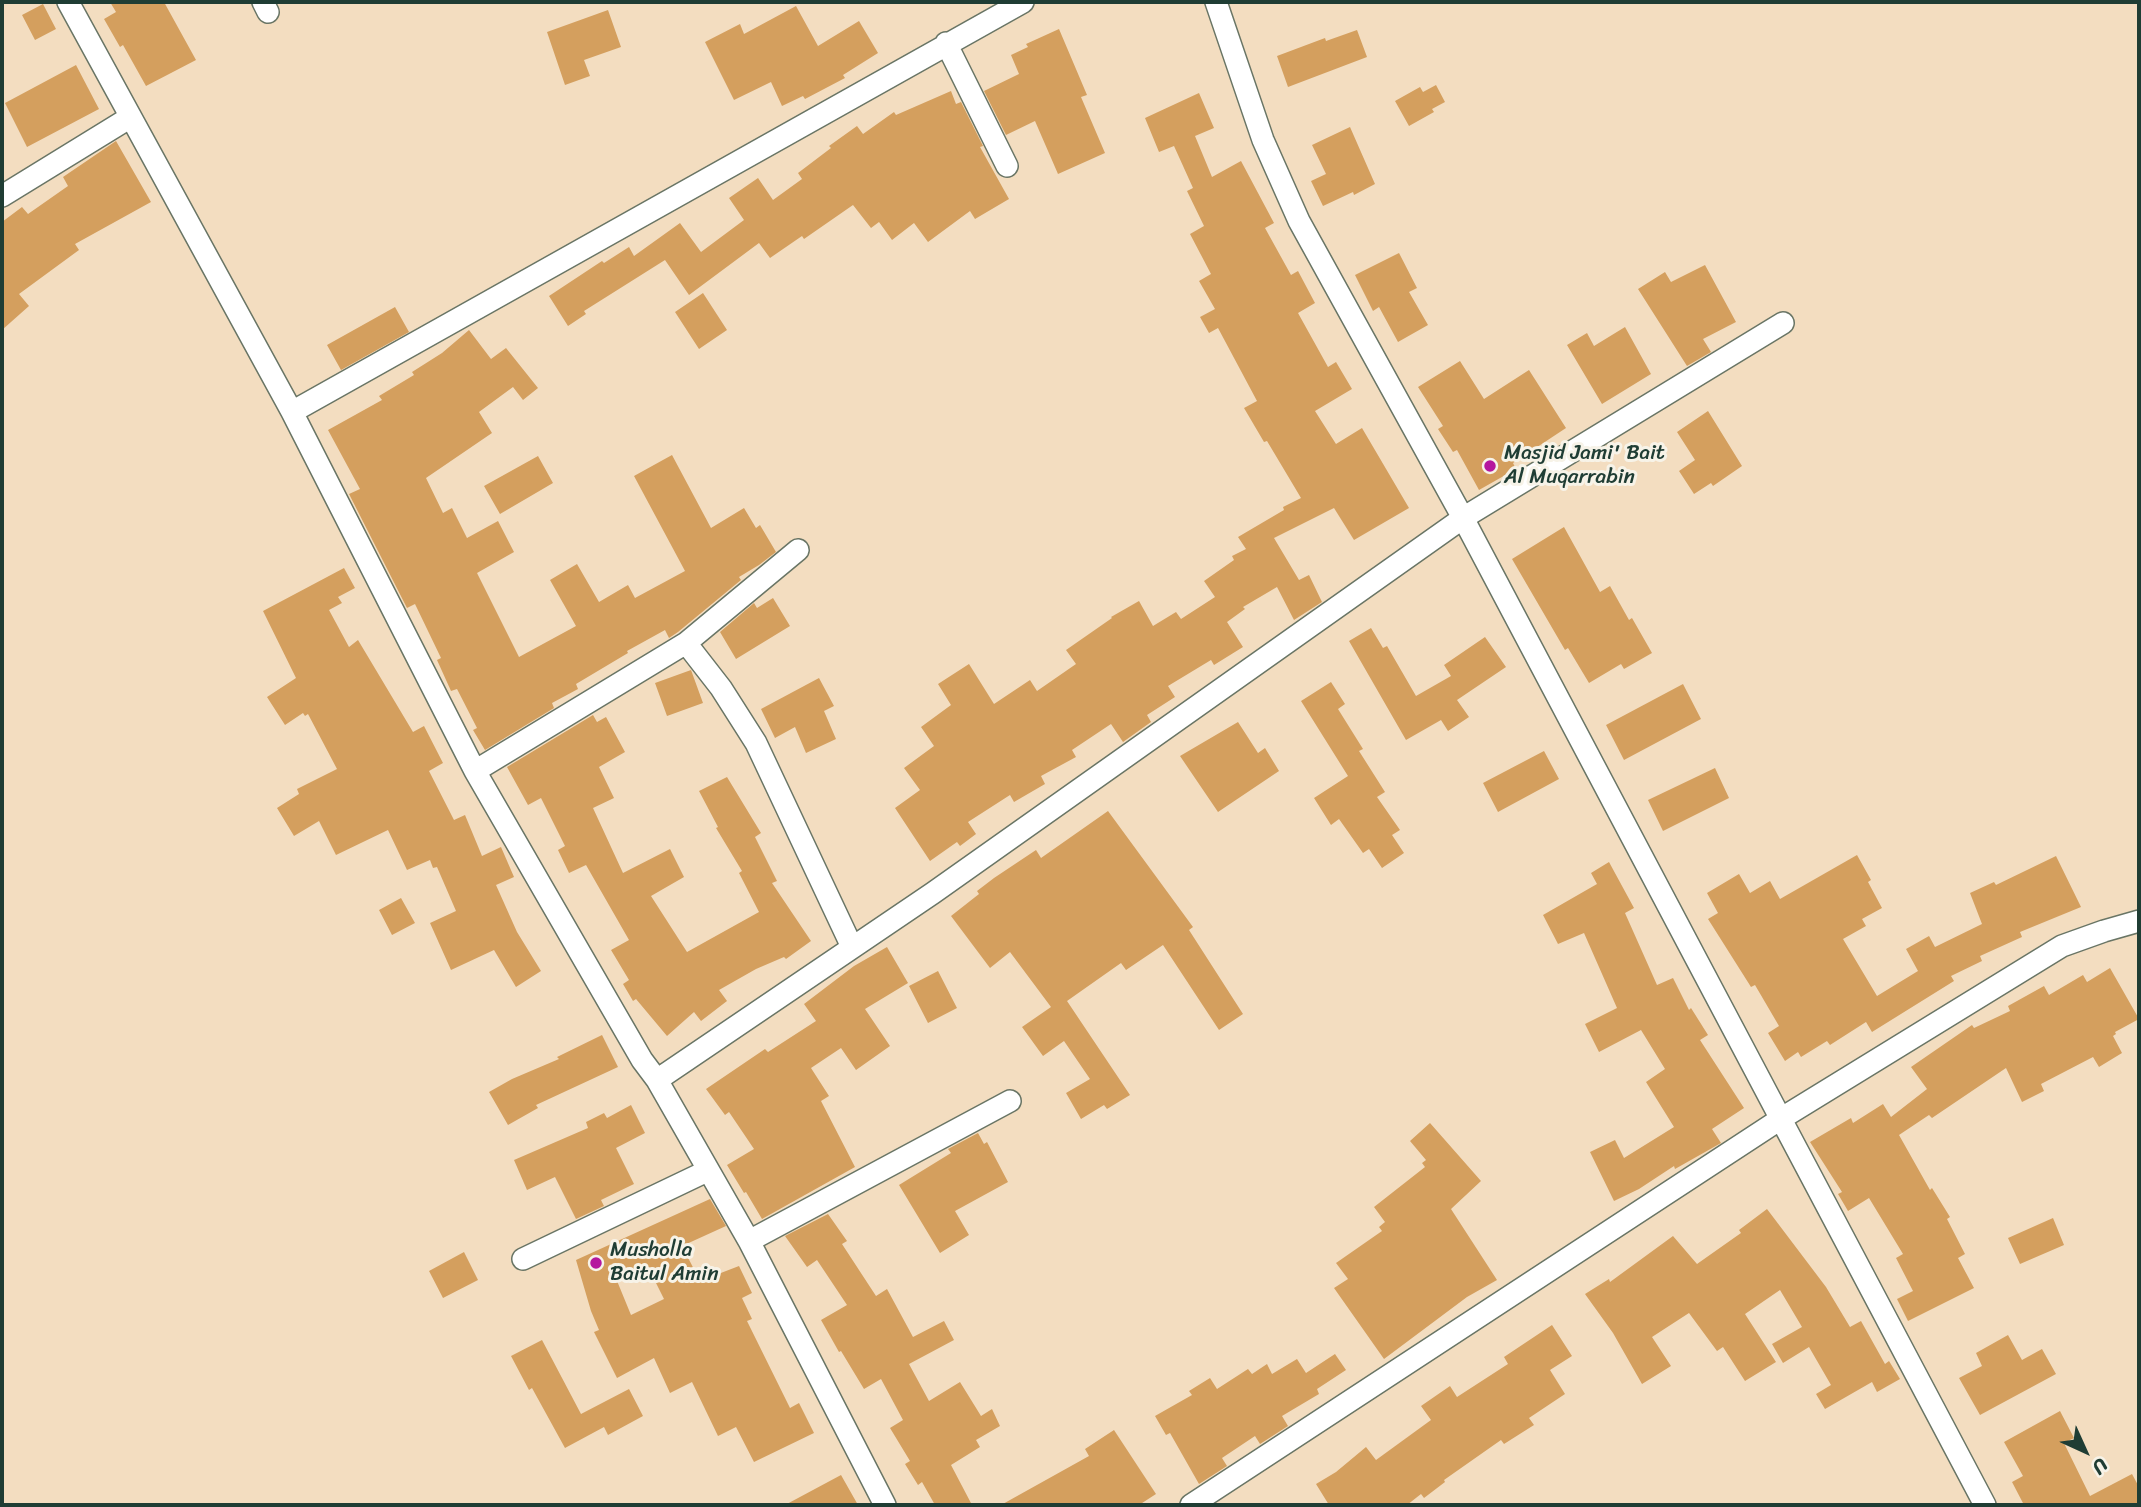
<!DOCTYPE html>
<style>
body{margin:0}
#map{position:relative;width:2141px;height:1507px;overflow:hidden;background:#f3ddc0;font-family:Sriracha,sans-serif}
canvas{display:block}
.frame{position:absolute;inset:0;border:4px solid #1f3d34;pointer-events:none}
.north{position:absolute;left:2050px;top:1416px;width:70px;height:70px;-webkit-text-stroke:5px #f7f3e8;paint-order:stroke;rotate:135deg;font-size:19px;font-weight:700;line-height:28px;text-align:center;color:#1f3d34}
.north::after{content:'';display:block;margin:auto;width:24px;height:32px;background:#1f3d34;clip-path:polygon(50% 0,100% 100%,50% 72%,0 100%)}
</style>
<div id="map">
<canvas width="2141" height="1507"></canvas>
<div class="frame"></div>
<div class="north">U</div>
</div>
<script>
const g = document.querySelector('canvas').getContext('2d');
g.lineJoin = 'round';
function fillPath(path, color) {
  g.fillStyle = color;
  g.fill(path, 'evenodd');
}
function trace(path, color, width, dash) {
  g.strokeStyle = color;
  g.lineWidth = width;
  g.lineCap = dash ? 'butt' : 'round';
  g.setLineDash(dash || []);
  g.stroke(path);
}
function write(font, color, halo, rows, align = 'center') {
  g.font = font + ' Sriracha,sans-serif';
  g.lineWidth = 6;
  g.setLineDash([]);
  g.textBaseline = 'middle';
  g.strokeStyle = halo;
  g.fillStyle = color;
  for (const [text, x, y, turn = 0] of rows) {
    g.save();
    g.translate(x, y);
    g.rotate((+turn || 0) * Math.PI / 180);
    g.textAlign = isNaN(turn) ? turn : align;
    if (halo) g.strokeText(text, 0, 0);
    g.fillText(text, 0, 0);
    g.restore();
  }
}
fillPath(new Path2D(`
 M110 2H164L196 60 146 86 123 45 120 47 104 19 116 12Z
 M43 4 56 29 35 40 22 15Z
 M796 6 818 46 859 21 878 53 843 75 845 78 805 99 803 96 782 106 771 82 734 100 705 42 740 24 744 34Z
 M608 10 621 47 584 60 590 76 565 85 547 32Z
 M1059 29 1087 95 1081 97 1105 153 1058 174 1035 121 1006 135 984 91 1019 74 1011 55 1028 47 1026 44Z
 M1357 30 1367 57 1288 87 1277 56 1325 38 1326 41Z
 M76 65 99 109 27 147 5 103Z
 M1436 85 1445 102 1432 109 1434 112 1409 126 1395 101 1420 87 1423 92Z
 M951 91 956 104 961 102 983 146 980 147 1009 199 975 219 970 211 928 242 914 223 892 240 879 222 871 228 853 205 804 239 802 236 770 258 759 243 689 295 665 260 584 311 586 314 568 326 549 296 602 261 604 263 629 247 634 256 680 223 701 252 744 220 729 198 758 178 773 200 802 179 798 173 831 148 829 146 857 126 863 134 894 112 896 115Z
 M1199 93 1214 128 1195 136 1212 177 1241 161 1274 223 1265 228 1291 275 1298 271 1315 303 1298 313 1328 367 1336 362 1352 389 1315 411 1336 444 1362 428 1409 508 1354 540 1334 508 1274 538 1299 580 1309 575 1322 602 1294 620 1277 587 1243 607 1245 609 1227 622 1243 647 1214 665 1211 660 1168 686 1175 697 1147 715 1151 722 1123 742 1111 724 1072 750 1076 757 1041 776 1045 784 1014 802 1010 795 968 822 976 834 960 846 957 842 930 861 895 808 920 790 904 768 934 746 921 727 951 705 938 684 969 664 994 704 1030 680 1037 691 1076 664 1066 650 1112 618 1111 617 1139 601 1153 626 1176 612 1181 619 1215 597 1204 581 1234 560 1232 556 1246 549 1238 537 1284 510 1283 507 1301 498 1267 441 1264 442 1244 408 1257 401 1218 328 1209 333 1200 317 1215 309 1199 281 1211 274 1190 234 1204 226 1187 191 1193 188 1174 146 1159 152 1145 118Z
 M1350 127 1375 184 1354 195 1353 192 1323 206 1311 181 1326 174 1312 145Z
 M116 141 151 202 75 244 79 250 19 294 29 306 2 330V222L22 207 28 214 68 186 63 177Z
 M1399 253 1417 288 1409 292 1428 325 1398 342 1379 307 1373 311 1355 275Z
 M1705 265 1736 322 1703 339 1711 352 1687 366 1638 289 1665 272 1671 282Z
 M703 293 727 330 699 349 675 312Z
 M395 307 409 332 341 370 327 345Z
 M1625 327 1651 374 1602 404 1567 345 1587 333 1594 346Z
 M469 330 491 359 506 348 538 388 523 400 513 387 479 412 492 433 426 478 443 513 452 508 467 538 498 521 514 552 477 573 519 657 576 626 550 580 577 564 599 602 628 585 635 598 685 571 634 476 672 455 711 528 744 508 756 528 760 525 776 552 759 565 739 577 741 580 678 632 669 638 665 630 627 651 628 653 576 684 578 689 552 703 554 708 485 750 473 730 477 728 457 689 451 691 437 660 441 658 415 604 407 608 349 494 360 489 328 430 382 400 379 396 414 375 412 372 442 353Z
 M1460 361 1484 399 1529 370 1566 428 1513 463 1516 469 1479 490 1457 450 1453 452 1438 429 1443 426 1418 387Z
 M1708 411 1742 466 1713 486 1711 483 1694 494 1679 471 1695 460 1677 432Z
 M538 456 553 483 500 514 484 486Z
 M1564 527 1600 592 1610 586 1629 620 1632 618 1652 653 1624 669 1621 664 1589 683 1568 648 1565 650 1512 559Z
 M344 568 355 588 338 597 342 603 329 610 349 647 358 640 413 732 424 726 443 763 429 771 454 820 465 815 482 856 501 847 514 877 496 885 517 932 541 971 516 987 494 950 451 970 430 923 456 911 437 867 433 868 430 860 407 870 388 830 336 855 319 821 294 836 277 808 299 794 297 789 337 769 308 714 305 716 303 713 285 725 267 697 296 678 263 611Z
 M773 598 790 626 736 659 720 632 754 603 757 608Z
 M1371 628 1383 648 1387 646 1416 696 1451 676 1444 665 1485 637 1506 667 1457 700 1469 717 1448 731 1441 720 1406 740 1349 641Z
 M691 670 703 703 667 716 655 683Z
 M819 678 834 706 824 711 836 739 806 753 795 727 775 738 761 709Z
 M1331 682 1345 704 1338 709 1363 749 1359 751 1385 792 1377 797 1400 830 1392 835 1404 853 1382 868 1369 849 1363 853 1339 819 1331 825 1314 798 1348 776 1301 701Z
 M1683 684 1701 719 1624 760 1606 725Z
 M593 715 597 722 606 717 625 752 599 767 614 798 593 808 623 873 670 849 684 877 651 896 687 952 759 912 739 873 742 871 716 828 718 827 699 791 727 777 761 833 755 837 777 881 772 883 811 941 786 959 784 957 756 969 719 990 727 1001 701 1021 694 1012 667 1036 636 999 633 1001 623 984 629 980 611 950 629 940 586 865 569 873 558 850 565 846 541 798 528 805 507 767Z
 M1238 722 1258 753 1265 748 1279 771 1218 812 1180 756Z
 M1544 751 1559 779 1498 812 1483 783Z
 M1715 768 1729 798 1663 831 1648 800Z
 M1108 811 1193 927 1189 930 1243 1014 1219 1030 1163 945 1126 970 1121 963 1067 1001 1130 1095 1107 1109 1104 1105 1081 1119 1066 1093 1090 1079 1064 1041 1043 1056 1022 1027 1051 1007 1010 952 990 968 951 916 979 894 977 891 994 878 1036 850 1041 858Z
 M1857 855 1871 880 1868 882 1882 908 1862 919 1866 926 1843 939 1877 996 1918 971 1906 949 1929 936 1935 947 1982 924 1970 893 1994 882 1996 885 2056 856 2081 907 2020 932 2022 937 1980 956 1982 961 1951 976 1954 981 1872 1032 1866 1022 1830 1045 1827 1041 1801 1057 1798 1052 1785 1061 1768 1033 1779 1026 1755 985 1751 987 1708 919 1718 913 1707 893 1739 874 1750 893 1770 881 1780 899Z
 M1609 862 1634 908 1625 913 1657 985 1673 978 1689 1010 1691 1008 1708 1035 1700 1040 1744 1108 1712 1129 1721 1143 1675 1169 1674 1166 1639 1189 1614 1201 1590 1152 1615 1140 1624 1158 1674 1127 1646 1082 1665 1069 1641 1030 1599 1052 1585 1024 1617 1008 1584 933 1558 944 1543 915 1597 884 1591 873Z
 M401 898 415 923 392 935 379 910Z
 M887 947 908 983 865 1009 890 1046 856 1070 841 1048 811 1068 829 1096 821 1101 855 1167 762 1219 746 1192 744 1193 727 1165 754 1149 729 1112 725 1115 706 1089 765 1049 768 1052 816 1021 804 1004 854 966Z
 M2110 968 2139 1019 2115 1032 2116 1034 2113 1036 2122 1053 2099 1067 2093 1057 2041 1084 2044 1091 2022 1102 2006 1068 1932 1118 1929 1115 1899 1135 1930 1190 1932 1188 1950 1217 1947 1219 1965 1254 1958 1258 1974 1288 1908 1321 1897 1299 1913 1291 1896 1258 1903 1254 1869 1198 1848 1211 1838 1194 1842 1192 1810 1142 1851 1118 1853 1123 1883 1104 1891 1117 1927 1089 1911 1067 1972 1025 1974 1028 2010 1011 2008 1006 2044 986 2049 995 2083 975 2087 982Z
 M938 971 957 1008 928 1023 909 986Z
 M602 1035 618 1067 536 1105 538 1108 508 1125 489 1092 512 1079 559 1059 557 1057Z
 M631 1105 645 1133 616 1148 634 1184 601 1200 604 1206 576 1219 555 1177 527 1190 514 1160 588 1128 586 1122 604 1113 607 1118Z
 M1430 1123 1481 1181 1451 1209 1497 1280 1467 1297 1384 1359 1334 1288 1348 1279 1336 1263 1382 1231 1379 1227 1385 1222 1374 1207 1425 1167 1422 1163 1426 1160 1410 1141Z
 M978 1133 984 1144 987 1142 1008 1182 955 1211 969 1235 940 1253 899 1185 951 1153 948 1149Z
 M710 1199 726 1226 682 1246 700 1281 739 1266 752 1293 742 1298 752 1319 747 1321 790 1408 799 1403 814 1433 754 1462 736 1427 718 1436 692 1382 670 1393 654 1358 617 1378 594 1332 599 1330 591 1311 576 1260ZM647 1265 664 1299 631 1315 615 1276Z
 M1767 1209 1826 1287 1850 1327 1861 1321 1885 1364 1889 1361 1900 1379 1877 1392 1872 1382 1825 1409 1816 1394 1831 1385 1809 1347 1783 1363 1772 1344 1802 1327 1780 1290 1745 1314 1776 1362 1745 1381 1723 1347 1717 1351 1689 1313 1652 1337 1671 1366 1642 1384 1613 1333 1585 1294 1609 1279 1610 1282 1673 1236 1697 1264 1741 1233 1739 1230Z
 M828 1214 847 1241 842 1244 876 1296 887 1289 913 1337 944 1321 954 1340 909 1364 929 1401 960 1382 981 1416 992 1409 1000 1426 976 1440 980 1447 951 1465 972 1505H935L922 1482 918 1485 905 1464 910 1461 890 1428 903 1420 881 1379 864 1389 841 1351 839 1352 821 1320 847 1305 817 1260 807 1267 785 1236Z
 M2053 1218 2064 1245 2020 1264 2008 1238Z
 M464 1252 478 1280 443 1298 429 1271Z
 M1552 1325 1572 1356 1550 1370 1565 1394 1529 1418 1534 1425 1504 1444 1501 1440 1444 1480 1445 1482 1424 1498 1421 1494 1407 1505H1329L1316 1484 1336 1472 1366 1447 1376 1460 1431 1420 1421 1406 1450 1386 1457 1397 1508 1364 1504 1357Z
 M2008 1335 2022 1360 2042 1349 2056 1374 1980 1415 1959 1378 1982 1366 1976 1353Z
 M542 1340 581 1414 629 1389 643 1416 608 1435 604 1427 565 1448 532 1388 529 1390 511 1356Z
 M1335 1354 1346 1370 1317 1389 1319 1394 1282 1416 1288 1426 1260 1444 1255 1436 1222 1458 1227 1466 1199 1484 1170 1433 1166 1435 1155 1416 1192 1395 1189 1391 1210 1378 1217 1389 1248 1369 1252 1374 1267 1364 1272 1374 1297 1359 1306 1373Z
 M2060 1411 2074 1438 2064 1443 2090 1496 2132 1474 2139 1487V1505H2024L2012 1482 2023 1476 2004 1442Z
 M1114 1430 1156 1494 1139 1505H1001L1089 1456 1085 1449Z
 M841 1475 858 1505H785Z`), '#d49f5e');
const minor = new Path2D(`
 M68 2 292 412 475 771 642 1060 657 1080 749 1241 885 1505
 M263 2 268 12
 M1216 2 1263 140 1299 221 1463 518 1985 1505
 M946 43 1007 166
 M2 196 129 118
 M292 412 1023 2
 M686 643 798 550
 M475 771 686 643 721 688 756 743 852 947
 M657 1080 933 893 1463 518 1783 323
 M749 1241 1010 1101
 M523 1259 707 1171
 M1191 1505 1782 1118 2062 946 2104 931 2139 921`);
trace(minor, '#697565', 24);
trace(minor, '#fff', 21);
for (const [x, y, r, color] of [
 [1490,466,7,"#b5179e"],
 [596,1263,7,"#b5179e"]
]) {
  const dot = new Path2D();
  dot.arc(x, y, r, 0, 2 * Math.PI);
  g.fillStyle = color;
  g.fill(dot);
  trace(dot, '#f7f3e8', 2.5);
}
write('21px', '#1f3d34', '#f7f3e8', [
 ["Masjid Jami' Bait",1504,454],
 ["Al Muqarrabin",1504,478],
 ["Musholla",610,1251],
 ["Baitul Amin",610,1275]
], 'left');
</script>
